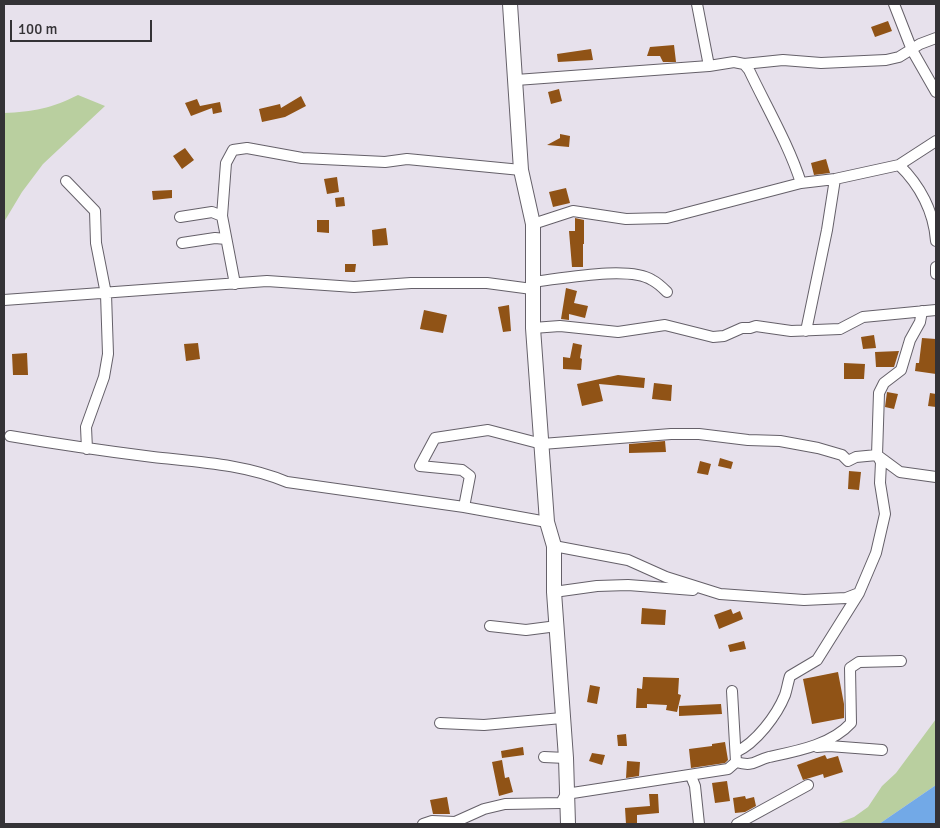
<!DOCTYPE html>
<style>
body{margin:0}
#map{position:relative;width:940px;height:828px;overflow:hidden;background:#e7e1ec;font-family:Signika,sans-serif}
canvas{display:block}
.frame{position:absolute;inset:0;border:5px solid #343236;pointer-events:none}
.scale{position:absolute;left:10px;top:20px;width:142px;height:22px;box-sizing:border-box;border:2px solid #343236;border-top:0;padding-left:6px;font-size:15px;line-height:18px;white-space:nowrap;color:#343236;-webkit-text-stroke:4px #e7e1ec;paint-order:stroke}
</style>
<div id="map">
<canvas width="940" height="828"></canvas>
<div class="frame"></div>
<div class="scale">100 m</div>
</div>
<script>
const g = document.querySelector('canvas').getContext('2d');
g.lineJoin = 'round';
function fillPath(path, color) {
  g.fillStyle = color;
  g.fill(path, 'evenodd');
}
function trace(path, color, width, dash) {
  g.strokeStyle = color;
  g.lineWidth = width;
  g.lineCap = dash ? 'butt' : 'round';
  g.setLineDash(dash || []);
  g.stroke(path);
}
fillPath(new Path2D(`
 M78 95 105 106 43 164 22 192 4 222V113C33 112 52 108 78 95Z
 M936 719V785L879 824H836L854 817 868 807 882 786 896 773Z`), '#b9cf9f');
fillPath(new Path2D(`
 M936 785V824H879Z`), '#72a9e7');
fillPath(new Path2D(`
 M888 21 892 31 875 37 871 27Z
 M674 45 676 62H663L660 56H647L650 47Z
 M591 49 593 60 558 62 557 54Z
 M559 89 562 101 551 104 548 92Z
 M301 96 306 106 285 117 262 122 259 109 280 104 281 108Z
 M197 99 200 106 220 102 222 112 213 114 212 108 191 116 185 103Z
 M560 134 570 136 569 147 547 145 560 138Z
 M185 148 194 160 182 169 173 156Z
 M826 159 830 173 814 175 811 163Z
 M337 177 339 192 327 194 324 179Z
 M566 188 570 203 553 207 549 192Z
 M172 190V198L153 200 152 191Z
 M344 197 345 206 336 207 335 198Z
 M575 218 584 220V244H583V267H572L569 231H575Z
 M317 220H329V233L317 232Z
 M386 228 388 245 373 246 372 230Z
 M345 264H356L355 272H345Z
 M566 288 577 291 574 303 588 306 585 318 569 314V320L561 319Z
 M509 305 511 331 503 332 498 307Z
 M424 310 447 315 443 333 420 329Z
 M874 335 876 348 863 349 861 337Z
 M922 338 936 339V374L915 371 916 363H919Z
 M198 343 200 359 186 361 184 344Z
 M573 343 582 345 580 358 582 359 581 370 563 369V357L570 358Z
 M899 351 894 367H876L875 352Z
 M27 353 28 375H13L12 354Z
 M844 363 865 364 864 379H844Z
 M618 375 645 378 644 388 599 384 603 401 582 406 577 384Z
 M654 383 672 385 671 401 652 399Z
 M887 392 898 394 894 409 885 407Z
 M930 393 936 394V407L928 406Z
 M665 441 666 452 629 453V444Z
 M720 458 733 462 731 469 718 466Z
 M700 461 711 464 708 475 697 473Z
 M849 471 861 472 859 490 848 489Z
 M642 608 666 610 665 625 641 624Z
 M731 609 733 614 740 611 743 619 719 629 714 615Z
 M744 641 746 649 730 652 728 645Z
 M838 672 844 704V718L812 724 803 679Z
 M643 677 679 678 678 694 681 695 677 712 666 710 667 705 647 704V708H636L637 688 642 689Z
 M590 685 600 687 597 704 587 702Z
 M721 704 722 714 679 716V706Z
 M626 734 627 746H618L617 735Z
 M725 742 728 760 725 763 691 768 689 749 712 746V744Z
 M523 747 524 755 502 758 501 751Z
 M592 753 605 755 602 765 589 761Z
 M825 755 827 759 838 756 843 772 824 778 823 774 803 780 797 765Z
 M502 760 505 778 509 777 513 792 499 796 492 762Z
 M627 761 640 762 639 776 626 778Z
 M727 781 730 801 715 803 712 783Z
 M649 794H658L659 813 637 815V824H626L625 808 650 806Z
 M745 796 746 799 754 797 756 806 745 812 735 813 733 798Z
 M447 797 450 814H433L430 800Z`), '#905316');
const street = new Path2D(`
 M697 4 709 66
 M894 4 912 50 936 92
 M744 64 783 60 821 63 886 60 899 57 920 44 936 38
 M516 80 709 66 734 62 744 64 749 70C766 106 789 145 801 183
 M936 141 899 165C920 185 934 212 936 241
 M66 181 95 211 96 243 106 294 108 354 104 377 86 427 87 449
 M180 217 212 212 222 216
 M533 224 573 211 626 219 667 218 801 183 835 179 899 165
 M182 243 215 238 226 239
 M936 267V274
 M532 282C560 279 629 265 652 280 658 283 663 288 667 292
 M235 284 222 216 226 163 233 150 247 148 302 158 385 162 407 159 521 170
 M4 300 267 281 354 287 411 283H487L532 289
 M533 328 560 326 618 332 665 325 713 337 724 336 742 328H750L756 326 791 331 840 329 863 317 936 310
 M806 331 827 230 835 179
 M10 436C57 444 105 451 153 457 198 462 244 464 287 482L464 507 547 522
 M464 507 470 476 462 470 420 466 435 438 488 430 542 444 671 434H699L748 440 780 441 818 448 842 455 848 461 856 457 877 455 900 472 936 477
 M554 546 628 560 666 577 720 594 804 600 846 598 859 593
 M554 592 597 586 628 585 693 590
 M490 626 526 630 557 626
 M440 723 484 725 562 718
 M817 747 829 746 882 750
 M736 752C756 743 777 715 785 695 787 689 788 682 790 676L817 660 859 593 876 553 885 514 880 483 881 462 877 455 879 393 884 383 901 370 910 340 920 322 922 311
 M544 757 566 758
 M736 762C754 767 754 761 769 757 797 751 831 745 851 723L850 668 859 662 901 661
 M691 776 695 786 699 824
 M423 824 432 821 455 822 484 809 505 804 561 803 566 794 728 769 736 762 732 691
 M737 824 808 785`);
const secondary = new Path2D(`
 M510 4 521 170 533 224V328L547 522 554 546V592L566 758 568 824`);
trace(street, '#656069', 12);
trace(secondary, '#656069', 16);
trace(street, '#fff', 10);
trace(secondary, '#fff', 14);
</script>
